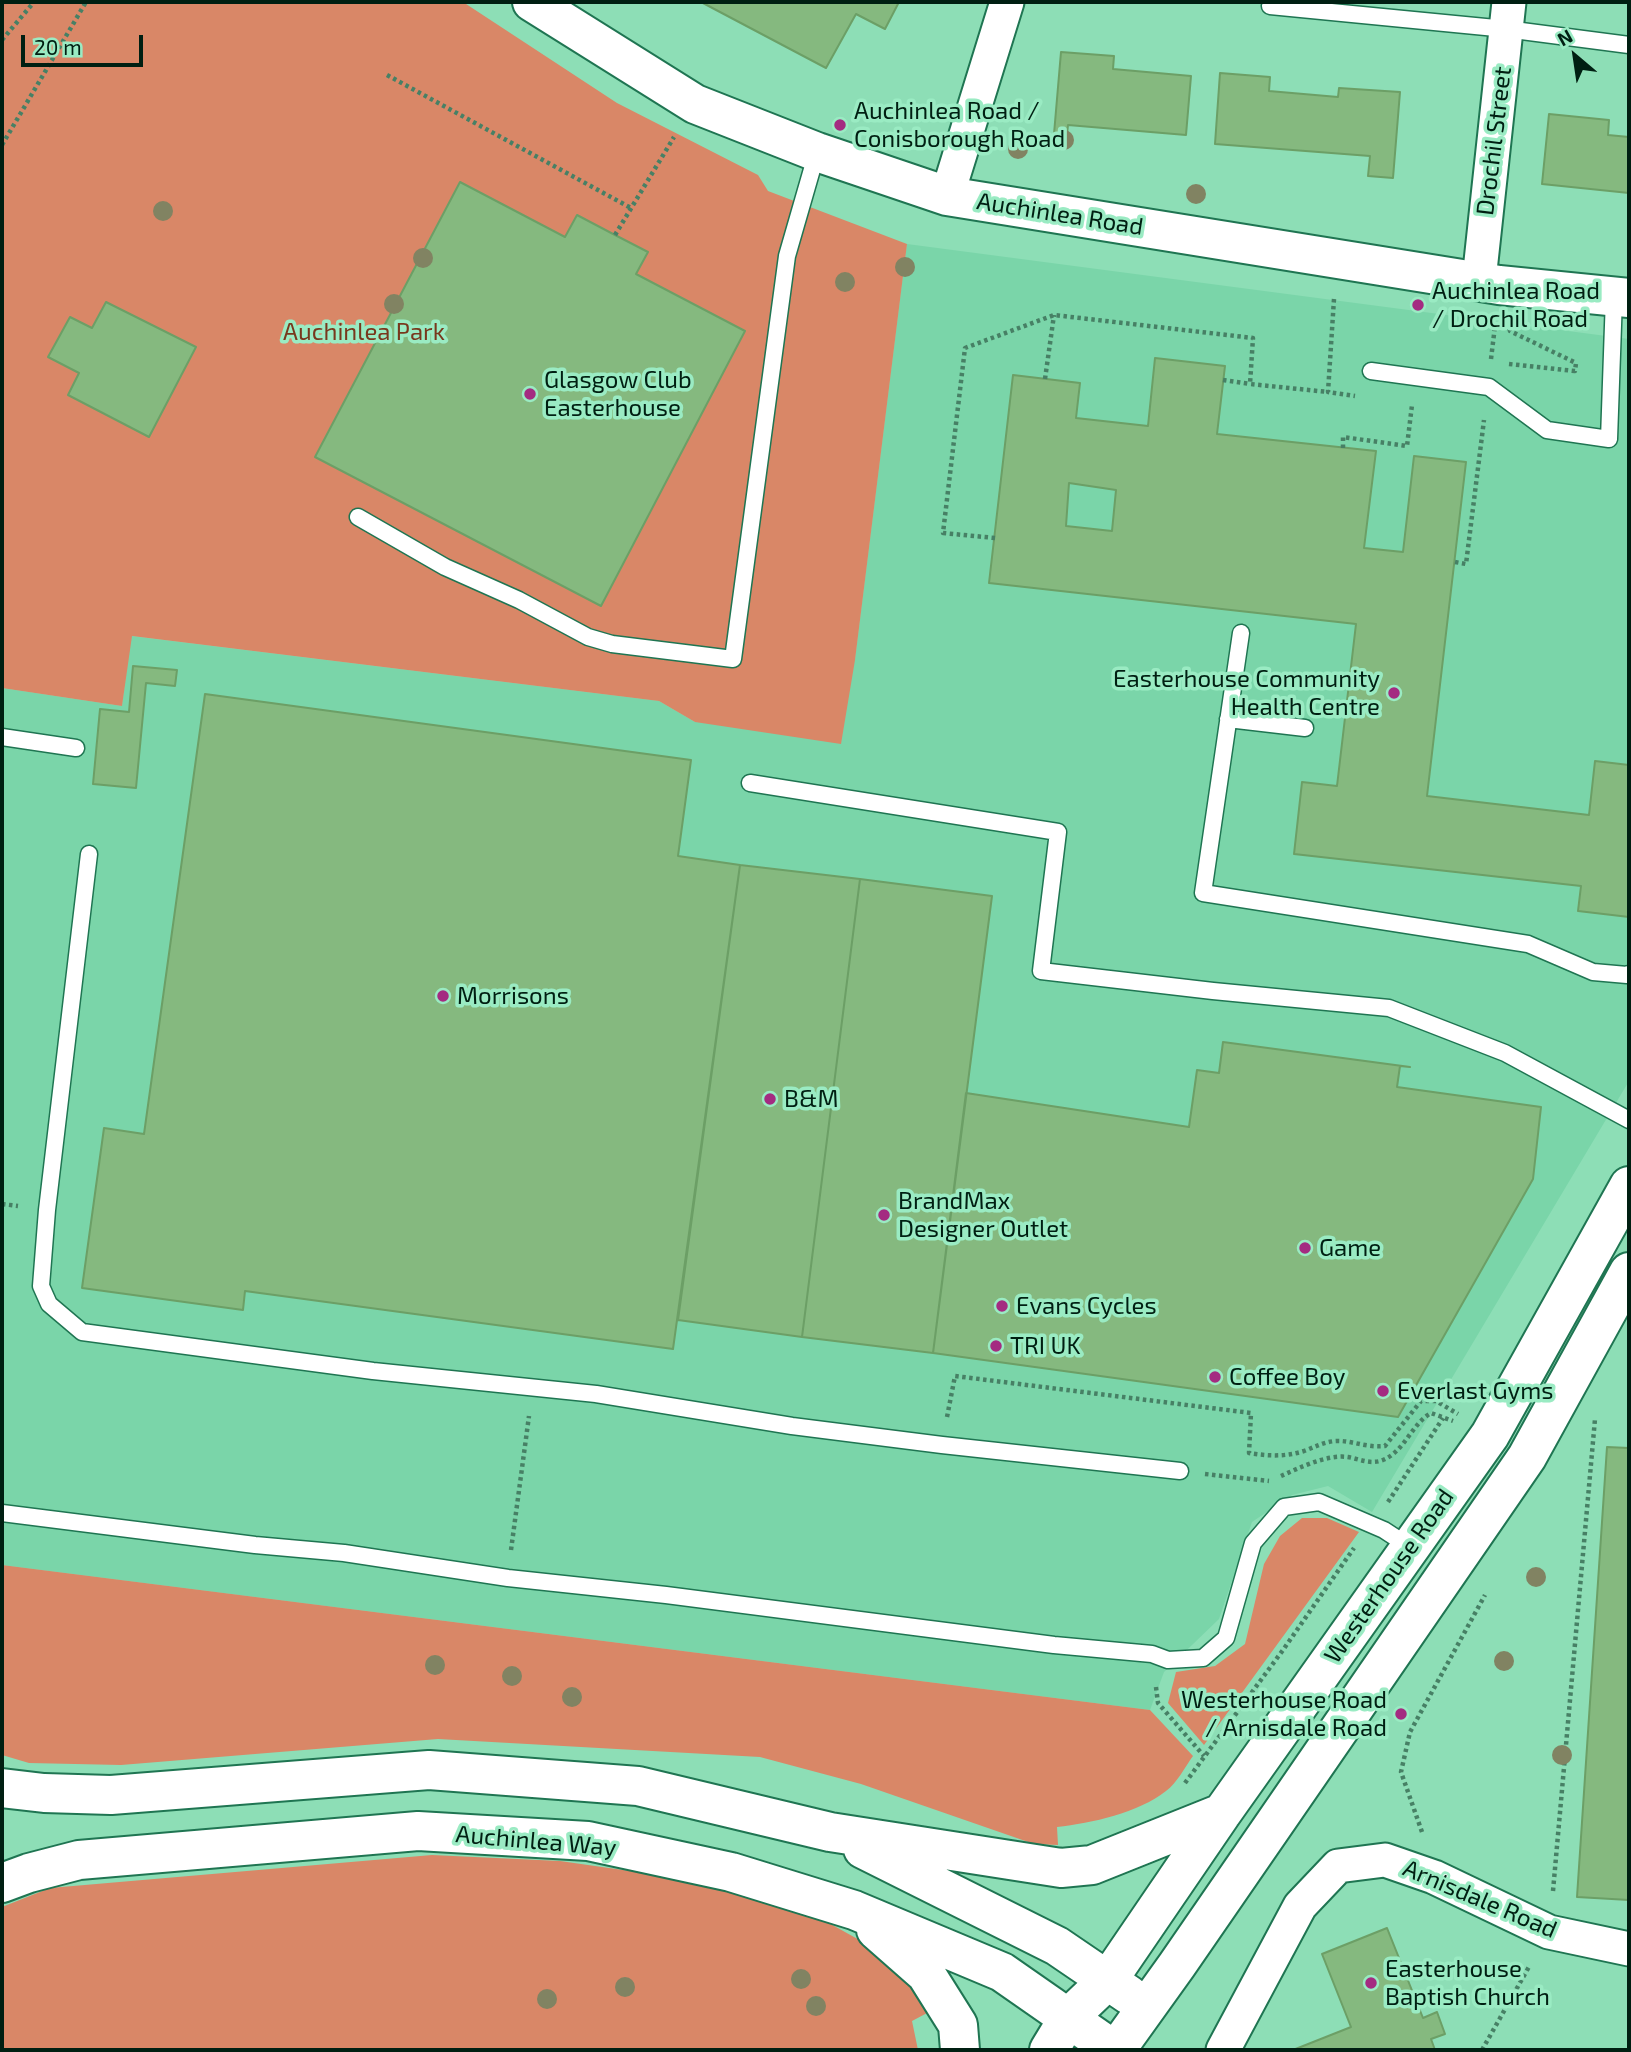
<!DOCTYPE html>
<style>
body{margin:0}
#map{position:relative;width:1631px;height:2052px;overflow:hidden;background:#8ddeb6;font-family:"Exo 2",sans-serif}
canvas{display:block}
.frame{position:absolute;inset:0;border:4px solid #001f12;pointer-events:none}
.north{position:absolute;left:1540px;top:21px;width:70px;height:70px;-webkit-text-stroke:5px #9aebc3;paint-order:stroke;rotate:331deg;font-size:19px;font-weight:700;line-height:28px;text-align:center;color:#001f12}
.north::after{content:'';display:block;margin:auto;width:24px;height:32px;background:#001f12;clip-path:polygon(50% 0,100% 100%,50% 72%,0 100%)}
.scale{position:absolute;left:21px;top:35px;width:122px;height:32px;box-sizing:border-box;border:4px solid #001f12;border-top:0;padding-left:9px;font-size:21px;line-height:24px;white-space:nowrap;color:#001f12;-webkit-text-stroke:5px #9aebc3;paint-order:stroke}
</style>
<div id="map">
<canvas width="1631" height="2052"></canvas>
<div class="frame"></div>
<div class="north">N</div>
<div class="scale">20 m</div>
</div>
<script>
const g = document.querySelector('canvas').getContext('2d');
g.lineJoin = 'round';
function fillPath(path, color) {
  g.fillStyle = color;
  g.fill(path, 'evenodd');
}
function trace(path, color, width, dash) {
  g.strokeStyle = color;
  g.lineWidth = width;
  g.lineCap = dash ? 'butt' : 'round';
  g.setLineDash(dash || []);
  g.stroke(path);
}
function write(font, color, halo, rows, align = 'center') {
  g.font = font + ' "Exo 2",sans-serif';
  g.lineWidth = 7;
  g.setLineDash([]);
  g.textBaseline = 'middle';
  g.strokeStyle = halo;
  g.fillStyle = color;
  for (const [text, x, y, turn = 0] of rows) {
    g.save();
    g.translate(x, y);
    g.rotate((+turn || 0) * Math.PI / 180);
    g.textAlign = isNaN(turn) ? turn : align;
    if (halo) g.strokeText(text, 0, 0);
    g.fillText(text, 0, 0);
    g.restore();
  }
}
fillPath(new Path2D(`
 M907 244 1629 339V1081L1372 1512 1328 1486 1292 1495 1252 1522 1219 1619 1164 1672 1150 1710 2 1565V688L122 706 131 636 659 701 695 722 855 660Z`), '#7ad5a9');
fillPath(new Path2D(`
 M2 2H463L617 103 758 175 768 191 907 244 855 660 841 744 695 722 659 701 132 636 122 706 2 688Z
 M1302 1518H1327L1359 1532 1204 1745 1168 1703 1176 1672 1215 1666 1245 1644 1264 1564 1280 1536Z
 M2 1565 1150 1710 1193 1756C1185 1767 1177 1783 1166 1791 1138 1813 1092 1823 1057 1827L1058 1845 1034 1844 861 1784 760 1757 438 1739 121 1765 29 1763 2 1755Z
 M432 1855 560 1861 686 1879 818 1917 881 1952 904 1976 929 2012 912 2021 918 2050H2V1907L50 1888Z`), '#d98767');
const building = new Path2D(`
 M701 2H899L885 29 856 14 826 68Z
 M1061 52 1114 56 1113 69 1191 76 1186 135 1068 125 1067 135 1054 134Z
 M1220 73 1270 77 1269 91 1338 97 1339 88 1400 92 1393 178 1368 176 1370 156 1215 144Z
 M1549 114 1609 120 1608 135 1629 137V193L1542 184Z
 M460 182 565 237 577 215 615 235 648 252 636 274 745 331 601 606 315 457Z
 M106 302 196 347 149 437 68 395 79 373 48 357 70 317 92 328Z
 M1155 358 1225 366 1217 434 1376 451 1364 548 1403 552 1414 456 1466 462 1427 796 1589 815 1595 761 1629 765V917L1578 911 1581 886 1294 854 1302 782 1337 786 1356 624 989 583 1013 375 1080 383 1076 418 1148 426ZM1069 483 1116 490 1112 531 1066 526Z
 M133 666 177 670 175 686 146 683 136 788 93 784 100 709 129 712Z
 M205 694 691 760 678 856 740 865 673 1349 245 1291 243 1310 82 1288 104 1128 144 1134Z
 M740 865 860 879 802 1337 678 1320Z
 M860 879 992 896 933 1353 802 1337Z
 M1223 1042 1410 1067 1400 1066 1397 1087 1541 1107 1533 1179 1398 1417 933 1353 966 1093 1189 1127 1197 1070 1219 1073Z
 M1607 1447 1629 1448V1900L1577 1897Z
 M1387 1928 1423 2018 1437 2012 1445 2034 1431 2039 1435 2050H1293L1351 2027 1322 1954Z`);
fillPath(building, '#85b97f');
trace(building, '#6c9f66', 2);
const lane = new Path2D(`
 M1270 6 1506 29 1629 45
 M1371 371 1489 387 1547 430 1609 439 1614 297
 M358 517 445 567 519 600 588 637 612 644 733 659 787 256 817 152
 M1241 633 1203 893 1528 944 1593 972 1627 975 1629 974
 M1228 719 1305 728
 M2 737 76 748
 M750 783 1058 832 1041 971 1213 991 1389 1008 1505 1053 1629 1120
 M89 854 47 1210 41 1286 49 1304 82 1332 373 1371 596 1394 792 1426 942 1445 1180 1471
 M2 1513 255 1545 344 1553 508 1578 666 1595 1054 1645 1152 1654 1168 1660 1203 1658 1226 1638 1253 1543 1284 1507 1319 1502 1384 1530 1410 1547`);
const street = new Path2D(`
 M947 196 1007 2
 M1479 280 1509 2
 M1223 2050 1300 1906 1338 1866 1385 1860 1434 1877 1549 1932 1629 1949`);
const secondary = new Path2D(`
 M532 2 695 104 817 152 947 196 1499 285 1629 298
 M2 1788 44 1793 111 1795 429 1770 638 1786 830 1832 1061 1868 1092 1865 1222 1813
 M863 1849 1057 1946 1129 1995
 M2 1883 29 1873 79 1860 418 1831 588 1841 731 1872 854 1910 1002 1972 1114 2050
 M876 1930 926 1974 958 2025 960 2050
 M1049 2050 1069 2017 1108 1980 1222 1813 1490 1435 1629 1186
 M1116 2050 1177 1965 1527 1457 1629 1272`);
trace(lane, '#1f7552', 19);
trace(street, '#1f7552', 37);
trace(secondary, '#1f7552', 42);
trace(new Path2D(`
 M2 40 34 2
 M387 75 631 208
 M2 145 86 2
 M615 235 674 137
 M1334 299 1328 392 1355 396
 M1491 359 1495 326
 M1509 364 1575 371 1576 363 1510 331 1509 326
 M1045 379 1054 315
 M1223 380 1250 384
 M1343 448V437L1407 446 1412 405
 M995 538 943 533 965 348 1054 315 1253 338 1250 384 1328 392
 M1455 562 1466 564 1484 420
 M2 1204 18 1206
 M947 1417 955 1376 1251 1413 1249 1453C1268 1456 1285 1457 1304 1451 1315 1447 1324 1442 1335 1441 1352 1440 1365 1448 1385 1446L1421 1401H1436L1458 1414
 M1205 1474 1269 1481
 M1281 1476C1299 1468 1327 1454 1348 1457 1359 1459 1369 1464 1380 1461 1404 1454 1411 1424 1431 1413L1453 1421
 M1388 1502 1443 1418
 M511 1550 529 1416
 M1156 1687 1158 1703 1204 1756
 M1185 1783 1283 1650 1354 1548
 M1422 1832 1401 1772 1410 1732 1485 1595
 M1553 1891 1595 1419
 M1482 2050 1530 1965`), '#478065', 4.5, [3.5, 3.5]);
trace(lane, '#fff', 16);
trace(street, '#fff', 33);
trace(secondary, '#fff', 38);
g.fillStyle = '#818362';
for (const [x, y] of [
 [1064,140],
 [1018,149],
 [1196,194],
 [163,211],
 [423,258],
 [905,267],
 [845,282],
 [394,304],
 [1536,1577],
 [1504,1661],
 [435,1665],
 [512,1676],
 [572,1697],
 [1562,1755],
 [801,1979],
 [625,1987],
 [547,1999],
 [816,2006]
]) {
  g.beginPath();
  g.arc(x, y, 10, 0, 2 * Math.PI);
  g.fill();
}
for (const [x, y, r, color] of [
 [840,125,7,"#a42b81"],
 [1418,305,7,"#a42b81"],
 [530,394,7,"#a42b81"],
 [1394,693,7,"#a42b81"],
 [443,996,7,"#a42b81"],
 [770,1099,7,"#a42b81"],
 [884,1215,7,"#a42b81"],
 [1305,1248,7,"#a42b81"],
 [1002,1306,7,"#a42b81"],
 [996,1346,7,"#a42b81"],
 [1215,1377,7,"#a42b81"],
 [1383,1391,7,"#a42b81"],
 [1401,1714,7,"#a42b81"],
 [1371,1983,7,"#a42b81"]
]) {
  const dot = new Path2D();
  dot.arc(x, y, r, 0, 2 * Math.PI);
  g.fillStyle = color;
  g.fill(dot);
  trace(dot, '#9aebc3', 2.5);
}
write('24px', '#001f12', '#9aebc3', [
 ["Auchinlea Road /",854,111],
 ["Conisborough Road",854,139],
 ["Auchinlea Road",1432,291],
 ["/ Drochil Road",1432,319],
 ["Glasgow Club",544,380],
 ["Easterhouse",544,408],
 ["Easterhouse Community",1380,679,"right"],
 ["Health Centre",1380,707,"right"],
 ["Morrisons",457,996],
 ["B&M",784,1099],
 ["BrandMax",898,1201],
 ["Designer Outlet",898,1229],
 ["Game",1319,1248],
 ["Evans Cycles",1016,1306],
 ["TRI UK",1010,1346],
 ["Coffee Boy",1229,1377],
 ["Everlast Gyms",1397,1391],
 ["Westerhouse Road",1387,1700,"right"],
 ["/ Arnisdale Road",1387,1728,"right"],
 ["Easterhouse",1385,1969],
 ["Baptish Church",1385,1997]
], 'left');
write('24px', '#001f12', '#9aebc3', [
 ["Drochil Street",1494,141,-83],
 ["Auchinlea Road",1060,214,9],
 ["Westerhouse Road",1389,1576,-55],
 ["Auchinlea Way",536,1841,5],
 ["Arnisdale Road",1480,1899,23]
]);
write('24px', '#78381d', '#9aebc3', [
 ["Auchinlea Park",364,332]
]);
</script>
